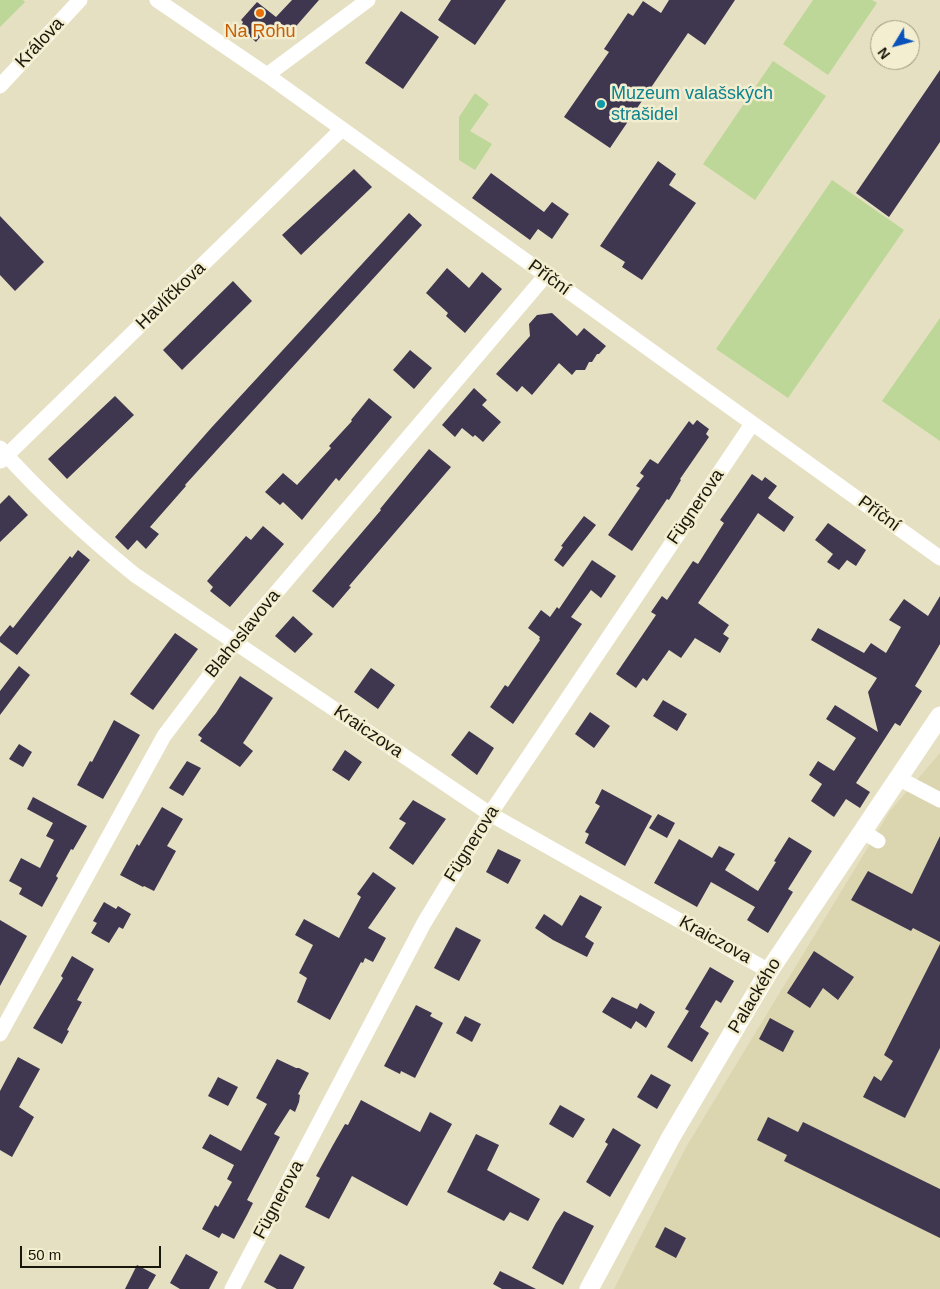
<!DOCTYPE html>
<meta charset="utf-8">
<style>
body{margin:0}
#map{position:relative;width:940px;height:1289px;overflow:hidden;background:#e6e0c2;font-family:Helvetica,sans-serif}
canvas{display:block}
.north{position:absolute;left:870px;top:20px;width:50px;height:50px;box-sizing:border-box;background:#f3eecf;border:1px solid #9c9881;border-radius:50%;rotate:233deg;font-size:14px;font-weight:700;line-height:20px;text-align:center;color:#19170c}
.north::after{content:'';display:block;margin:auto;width:18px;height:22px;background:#0952bc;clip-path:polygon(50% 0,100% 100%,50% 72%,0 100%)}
.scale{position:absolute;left:20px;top:1246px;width:141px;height:22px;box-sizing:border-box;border:2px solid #19170c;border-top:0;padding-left:6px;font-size:15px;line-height:18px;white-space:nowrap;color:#19170c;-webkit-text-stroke:4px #f3eecf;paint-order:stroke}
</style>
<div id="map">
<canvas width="940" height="1289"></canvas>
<div class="north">N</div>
<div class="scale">50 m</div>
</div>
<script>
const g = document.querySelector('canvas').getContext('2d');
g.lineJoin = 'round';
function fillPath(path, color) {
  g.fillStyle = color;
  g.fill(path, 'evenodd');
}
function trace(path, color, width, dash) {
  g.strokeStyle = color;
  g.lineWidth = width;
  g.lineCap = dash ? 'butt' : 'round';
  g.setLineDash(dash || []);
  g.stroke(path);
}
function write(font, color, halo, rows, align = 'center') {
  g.font = font + ' Helvetica,sans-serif';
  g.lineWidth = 5;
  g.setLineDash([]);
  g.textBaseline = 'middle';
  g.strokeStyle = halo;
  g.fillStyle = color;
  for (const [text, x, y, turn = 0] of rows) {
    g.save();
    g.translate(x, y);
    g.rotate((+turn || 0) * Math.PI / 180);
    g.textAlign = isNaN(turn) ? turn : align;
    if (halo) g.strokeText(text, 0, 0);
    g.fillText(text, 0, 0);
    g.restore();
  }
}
fillPath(new Path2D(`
 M940 753V1289H614L686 1147 890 811Z`), '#dbd5b0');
fillPath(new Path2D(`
 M0 0H23L25 2 0 27Z
 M813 0H872L877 3 828 75 783 44Z
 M773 61 826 96 755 200 703 164Z
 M475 93 489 104 470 131 492 144 475 170 459 160V117Z
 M832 180 904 230 788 398 716 349Z
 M940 318V441L882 401Z`), '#bcd797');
fillPath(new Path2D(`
 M292 0H319L291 32 279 22 269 33 266 30 256 42 240 28 243 22 241 20 257 2 276 17Z
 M451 0H506L475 45 438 20Z
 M669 0H735L705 45 688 33 610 148 564 117 609 52 604 49 628 13 633 16 643 1 661 13Z
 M401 11 439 37 403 89 365 63Z
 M940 70V142L889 217 856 193Z
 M658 161 676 174 669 185 696 203 642 280 622 267 625 262 600 246Z
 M354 169 372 187 301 255 282 235Z
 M491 173 544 212 552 202 569 214 552 239 538 229 530 240 472 198Z
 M409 213 422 225 185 485 186 486 150 527 159 534 146 549 137 540 128 550 115 537 212 427Z
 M0 216 44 262 15 291 0 275Z
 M447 268 469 288 482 272 502 289 465 333 446 316 448 313 426 293Z
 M233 281 252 301 182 370 163 350Z
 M552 313 577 336 584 328 606 346 599 354H597L592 362H589L585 370H576L572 375 559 363 532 395 522 386 517 392 496 374 530 336 529 324 537 315Z
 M410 350 432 368 414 389 393 370Z
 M474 388 487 400 482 405 501 422 483 442 475 435 473 437 462 428 455 437 442 425Z
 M115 396 134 415 67 479 48 459Z
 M369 398 392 417 339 481 336 478 302 520 283 502 280 505 265 492 283 473 297 485 331 448 329 446 352 421 351 420Z
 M697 420 709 429 706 434 709 437 680 479 681 480 669 500 667 499 632 551 608 535 640 488 636 486 644 476 640 473 650 459 658 464 689 421 693 425Z
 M429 449 451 467 349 586 351 587 333 608 312 591 381 510 380 509Z
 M752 474 762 481 765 477 777 486 768 498 794 517 784 532 758 513 698 603 729 625 723 634 729 638 720 653 695 638 681 658 669 650 647 681 643 678 636 688 616 674 656 615 651 612 662 596 667 600 693 561 698 564 724 523 720 520Z
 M9 495 28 515 0 542V504Z
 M584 516 596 525 563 567 554 560 563 547 561 546Z
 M828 523 866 550 856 566 847 560 839 570 827 562 833 554 815 540Z
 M263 526 284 544 230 607 210 591 213 587 207 581 246 536 251 540Z
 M78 550 90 560 17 655 0 642V637L10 625 13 628 70 556 72 558Z
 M592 560 616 576 601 598 591 590 571 617 582 624 513 724 490 707 505 685 508 687 540 640 539 639 540 637 528 628 541 610 550 617 557 607 559 609Z
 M940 596V644L915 686 922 691 900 726 895 723 856 783 870 792 860 808 846 799 834 817 811 801 822 784 809 775 818 761 834 771 856 738 826 719 835 705 878 732 868 692 877 678 811 640 818 628 864 653 871 643 886 653 901 627 889 620 904 599 928 616Z
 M293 616 313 634 295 653 275 636Z
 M175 633 198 649 153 710 130 694Z
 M19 666 30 675 0 715V691Z
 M371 668 395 685 378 709 354 692Z
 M240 676 273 698 243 743 253 751 240 767 200 741 202 738 198 735 216 713Z
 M663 700 687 714 677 731 653 716Z
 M590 712 610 726 594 748 575 734Z
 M114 720 140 735 103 799 77 785 90 761 92 762Z
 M469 731 494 748 477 775 451 755Z
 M19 744 32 752 23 767 9 759Z
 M345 750 362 762 349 781 332 770Z
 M187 761 201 768 183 796 169 788Z
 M602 789 652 816 625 866 585 843 589 834 585 832 600 806 595 803Z
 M33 797 87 826 73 850 71 849 56 876 58 878 42 907 19 894 22 888 9 881 21 858 40 868 54 840 46 836 53 823 27 809Z
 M413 800 446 819 413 865 389 848 406 823 399 819Z
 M162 807 183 819 167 846 176 851 154 891 144 886 143 887 120 875 137 844 139 846Z
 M658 814 675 823 667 838 649 828Z
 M940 836V942L913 928 911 931 851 900 868 871 912 894Z
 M789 837 812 851 788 889 793 892 768 933 747 920 755 907 711 882 697 907 654 883 679 839 712 858 719 846 735 854 725 870 758 891 776 862 774 861Z
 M498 849 521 860 508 884 486 872Z
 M373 872 396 888 368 928 386 938 373 962 365 958 363 963 361 962 330 1020 297 1002 307 978 299 973 313 945 295 935 304 919 339 938 361 897 357 894Z
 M580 895 602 907 585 937 594 943 587 957 553 940 535 928 544 914 562 926Z
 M104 902 116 909 118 906 131 914 123 929 119 927 109 943 91 933 97 923 93 921Z
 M0 920 27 936 0 986Z
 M456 927 481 940 459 981 434 968Z
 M940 944V1048L905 1118 863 1097 874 1076 881 1081 893 1061 884 1055Z
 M814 951 854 977 838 1000 823 988 810 1008 787 993Z
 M72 956 94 969 77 1000 82 1002 67 1030 69 1031 62 1044 33 1028 63 978 61 976Z
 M710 967 734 981 721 1003 716 1000 700 1027 709 1033 692 1062 667 1047 689 1011 685 1009Z
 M612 997 637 1009 640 1003 655 1012 646 1028 636 1021 631 1029 602 1012Z
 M416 1005 432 1013 430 1016 443 1023 415 1078 401 1071 400 1074 384 1066Z
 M465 1016 481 1024 472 1042 456 1033Z
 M770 1018 794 1031 783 1052 759 1039Z
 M18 1057 40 1069 19 1107 34 1117 12 1157 0 1150V1091Z
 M277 1059 296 1068H299L309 1073 298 1094 300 1095 299 1102 295 1112 290 1109 274 1134 280 1137 247 1200 253 1203 247 1215 234 1239 222 1233 219 1238 202 1229 215 1205 218 1207 232 1182 227 1179 234 1165 202 1148 210 1134 241 1151 267 1104 256 1098Z
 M651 1074 671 1085 657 1109 637 1097Z
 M218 1077 238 1087 228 1106 208 1096Z
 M361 1100 420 1132 430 1112 452 1124 407 1206 352 1176 329 1219 305 1207 320 1178 316 1176 333 1145 345 1124 348 1125Z
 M560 1105 585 1119 573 1138 549 1124Z
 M768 1117 798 1132 803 1122 940 1189V1238L784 1161 787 1155 757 1140Z
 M613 1128 641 1145 610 1197 586 1182 608 1144 605 1142Z
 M476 1134 499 1145 487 1170 540 1199 528 1221 510 1212 504 1221 447 1192Z
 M564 1211 594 1226 563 1285 532 1268 556 1223Z
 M665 1227 686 1238 676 1258 655 1247Z
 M186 1254 218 1272 209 1289H180L170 1283Z
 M280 1254 305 1267 293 1289H277L264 1282Z
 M137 1265 156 1275 148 1289H125Z
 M500 1271 536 1289H502L493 1284Z`), '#3f374f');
trace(new Path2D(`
 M157 0 267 75 940 558
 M267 75 368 0
 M0 86 80 0
 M0 448C41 494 87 536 135 575L490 814 769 971
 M1 461 342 129
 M898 778 940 800
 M862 831 878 841
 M0 1034 164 736 241 634 546 275
 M232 1289 424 923 490 814 752 424`), '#fff', 15);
trace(new Path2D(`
 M589 1289 671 1137 769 971 940 716`), '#fff', 19);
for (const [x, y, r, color] of [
 [260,13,5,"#e8710a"],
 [601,104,5,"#0f9aa8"]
]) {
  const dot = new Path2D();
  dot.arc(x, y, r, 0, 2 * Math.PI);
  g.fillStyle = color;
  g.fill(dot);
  trace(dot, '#f3eecf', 2);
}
write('18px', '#c56008', '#f3eecf', [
 ["Na Rohu",260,32]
]);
write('18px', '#19170c', '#f3eecf', [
 ["Králova",40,43,-47],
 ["Příční",549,278,36],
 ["Havlíčkova",171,296,-44],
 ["Fügnerova",696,507,-56],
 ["Příční",879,514,36],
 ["Blahoslavova",243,634,-51],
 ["Kraiczova",368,732,34],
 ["Fügnerova",472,844,-58],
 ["Kraiczova",715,940,29],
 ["Palackého",755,996,-59],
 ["Fügnerova",279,1200,-62]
]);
write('18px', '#0d838f', '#f3eecf', [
 ["Muzeum valašských",611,94],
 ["strašidel",611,115]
], 'left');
</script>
